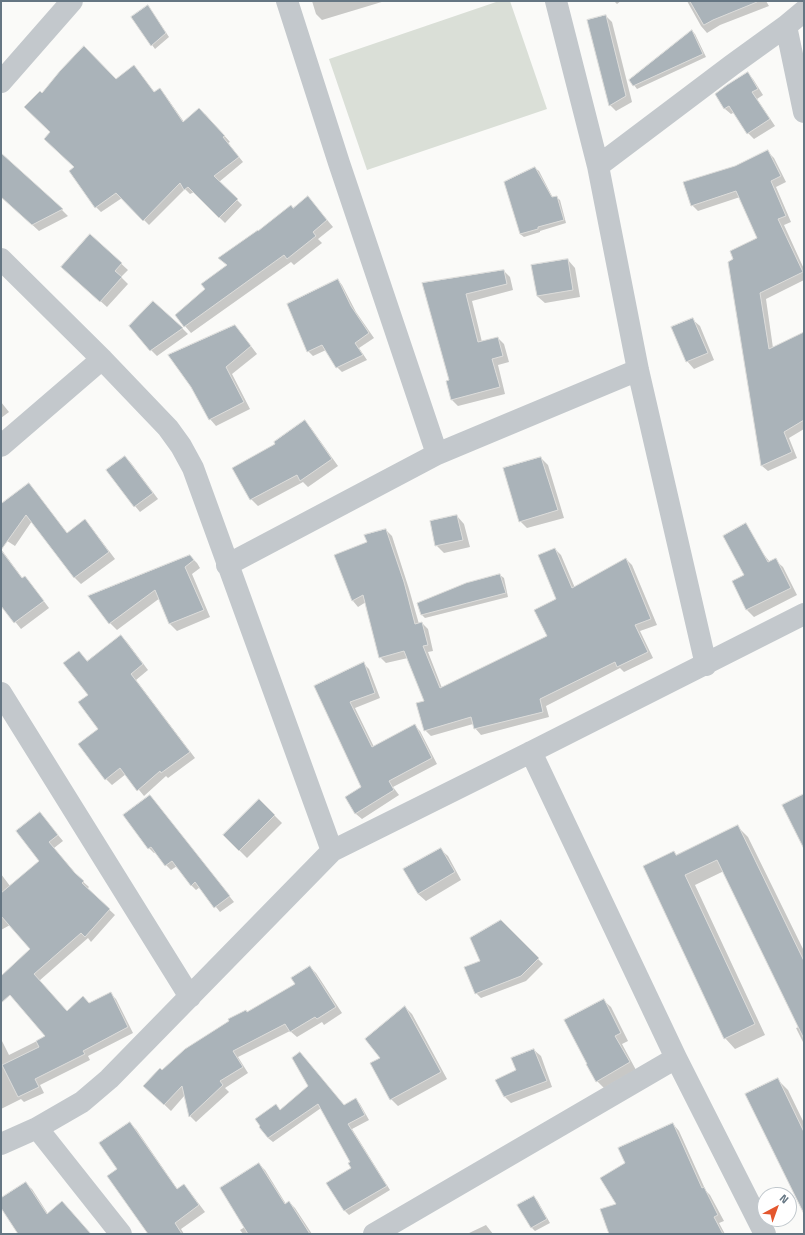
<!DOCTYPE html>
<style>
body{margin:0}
#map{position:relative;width:805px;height:1235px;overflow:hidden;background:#fafaf8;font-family:"Titillium Web",sans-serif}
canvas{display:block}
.frame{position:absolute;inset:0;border:2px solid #657683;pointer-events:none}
.north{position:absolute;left:757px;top:1187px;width:40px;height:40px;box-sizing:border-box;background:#fff;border:1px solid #c1c8cd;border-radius:50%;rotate:41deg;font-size:11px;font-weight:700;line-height:16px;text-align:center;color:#657683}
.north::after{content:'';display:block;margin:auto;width:14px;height:18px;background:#e4572e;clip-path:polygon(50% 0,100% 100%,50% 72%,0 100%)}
</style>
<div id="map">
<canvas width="805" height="1235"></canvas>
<div class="frame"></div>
<div class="north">N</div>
</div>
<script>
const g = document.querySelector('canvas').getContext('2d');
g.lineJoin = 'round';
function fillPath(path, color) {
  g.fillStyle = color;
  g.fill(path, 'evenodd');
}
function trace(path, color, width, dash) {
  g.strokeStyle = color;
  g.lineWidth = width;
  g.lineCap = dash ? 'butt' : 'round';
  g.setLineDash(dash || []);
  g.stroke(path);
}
fillPath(new Path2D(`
 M499 1H510L547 109 367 170 329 59Z`), '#dadfd7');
fillPath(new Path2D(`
 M312 1H385L322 20 316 14Z
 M614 1H621L617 4Z
 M687 1H766L769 6 720 25 707 33 701 26Z
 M151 10 169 37 155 49 132 17Z
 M606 16 612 22 632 102 616 111 610 105Z
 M692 31 695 34 706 57 637 89 630 80Z
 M139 72 155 93 160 89 165 95 184 122 205 114 230 142 228 143 243 162 219 182 242 205 225 223 194 192 190 194 185 189 149 225 122 198 101 212 96 207 75 168 51 132 42 94 116 80Z
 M748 74 753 79 763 95 757 99 775 126 754 139 748 133 735 112 731 114 725 109 716 94Z
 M768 152 774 158 786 182 776 187 791 222 784 225 804 269V280L766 299 773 348 804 333V429L789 438 797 458 768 471 762 466 729 262 735 260 758 239 740 197 698 211 692 205 735 167Z
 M1 154 62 210 68 216 39 231 1 196Z
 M535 168 539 171 553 198 556 197 560 200 566 223 540 231V232L524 237 520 234 506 183Z
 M314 204 333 227 318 239 322 243 294 265 291 262 191 333 185 326 207 290 258 232 294 209Z
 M90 235 128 270 121 277 128 284 107 307 69 273Z
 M568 260 575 268 580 297 545 303 537 296Z
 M504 271 510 277 513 290 472 301 482 342 498 338 504 344 509 362 498 365 505 394 458 406 452 400 450 381 423 284Z
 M338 280 342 285 356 312 374 338 359 348 367 360 342 372 337 367 326 350 313 356 308 351Z
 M692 319 700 326 714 360 694 369 687 361Z
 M182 328 188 334 157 356 151 350Z
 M241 333 257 354 232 374 250 409 216 426 210 419 192 387Z
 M1 402 9 412 1 418Z
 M305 422 311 428 338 466 308 487 303 482 258 506 251 499 277 444Z
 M125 457 131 463 158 499 140 512 135 506Z
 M541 458 548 465 564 518 527 528 520 521Z
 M29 484 35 491 67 533 91 527 115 559 81 584 75 578 32 521 15 546 1 537V505Z
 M457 516 464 524 470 547 444 553 436 545Z
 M386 530 392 536 409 589 419 624 422 623 428 629 433 651 428 652 442 688 548 637 557 600 555 549 561 555 575 588 626 559 632 565 657 625 640 631 653 658 624 672 620 668 546 706 549 717 481 735 475 728 473 724 431 736 425 730V701L408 658 386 663 380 657 366 602 358 607 353 601 335 555 368 543Z
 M1 549 23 579 31 584 49 608 21 629 1 604Z
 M761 551 770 562 775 560 783 567 797 595 754 617 747 610 733 581 745 575Z
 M190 556 197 563 200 568 192 574 210 617 177 631 170 624 160 598 117 630 110 623Z
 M500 575 504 578 508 597 425 618 422 615 418 604Z
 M121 636 127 642 148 670 136 680 195 758 168 778 166 776 144 796 126 774 112 785 106 779 99 729 89 695 79 652 88 662Z
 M364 664 369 669 380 698 355 708 374 747 414 725 420 731 437 764 393 787 399 795 362 819 356 814 346 798 362 787 315 686Z
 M150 796 234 902 220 912 200 887 196 890 191 885 177 866 171 870 166 865 156 852 154 853 149 848 124 815Z
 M259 800 282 823 247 858 224 835Z
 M40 813 63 841 54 848 80 879 89 887 87 889 115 915 91 942 88 938 39 981 67 1012 89 1004 110 993 116 999 133 1033 88 1056 90 1060 40 1085 44 1093 24 1102 21 1099 1 1109V1039L9 1055 47 1036 1 982V977L32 950 10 925 1 930V874L10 886 40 861Z
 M738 827 748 837 804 951V1044L796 1028 799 1027 724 871 695 885 765 1035 735 1049 725 1038 674 853 677 856Z
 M440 849 448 856 461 880 426 901 418 894Z
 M500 921 543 964 526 981 481 998 476 993 482 961Z
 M310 967 316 973 342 1013 324 1025 322 1022 297 1037 290 1031 238 1057 248 1073 225 1088 229 1092 196 1122 190 1116 185 1095 171 1111 145 1086 162 1071 247 1013 296 984Z
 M603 1000 611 1007 628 1041 622 1044 636 1070 604 1088 597 1081Z
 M405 1007 412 1014 447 1079 398 1106 391 1099 382 1059Z
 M534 1050 541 1056 552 1087 511 1103 505 1097 517 1070Z
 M304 1058 345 1106 356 1100 360 1104 369 1120 352 1129 390 1190 349 1215 345 1211 328 1183 352 1168 351 1162 321 1108 273 1142 268 1138 276 1106 280 1110 309 1086Z
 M777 1079 788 1090 804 1123V1211Z
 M129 1123 136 1129 178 1190 184 1186 190 1192 205 1212 181 1229 184 1234H154L118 1169Z
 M673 1124 679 1131 706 1191 710 1195 724 1221 719 1223 725 1234H610L618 1204 626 1164Z
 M259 1164 265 1170 286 1204 289 1202 295 1208 312 1234H243L240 1230 245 1227Z
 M25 1183 32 1189 48 1214 91 1234H20L1 1206V1199Z
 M534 1197 537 1200 550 1223 535 1231 532 1228 519 1205Z
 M486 1225 493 1234H467Z`), '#0003');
const building = new Path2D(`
 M690 1H757V2L713 20 704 25Z
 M148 5 166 33 151 46 131 17Z
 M606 15 626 96 609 106 587 20Z
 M692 30 703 54 633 86 629 80Z
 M84 46 116 79 134 65 154 92 160 88 183 122 199 108 225 136 223 137 239 157 214 176 238 199 219 218 188 187 184 190 180 183 143 221 116 193 95 208 69 171 74 167 44 139 50 132 24 107 40 91 42 93 60 71Z
 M748 72 758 89 752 92 770 119 747 134 729 106 724 109 715 94 727 85Z
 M768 150 781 176 771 181 786 216 778 219 803 272 760 293 769 349 804 332V420L784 432 792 452 761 466 728 262 733 259 730 251 757 238 736 191 691 206 683 182 735 166Z
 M1 153 63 209 32 225 1 197Z
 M535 167 552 197 557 196 564 220 538 227V229L520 234 504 182Z
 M308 196 327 220 313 232 316 236 287 259 284 255 184 327 175 315 205 289 201 284 227 265 218 258 258 230V231L291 205 293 208Z
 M90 234 122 263 115 271 122 277 100 302 61 267Z
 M568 259 573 290 537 296 531 265Z
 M504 270 507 284 466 294 478 342 498 337 503 356 492 359 500 387 451 400 446 381 449 380 422 283Z
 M338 279 351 306 369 333 355 343 363 355 336 368 322 345 307 352 287 304Z
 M153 301 183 328 150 351 129 326Z
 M693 318 708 353 686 362 671 327Z
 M235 325 251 346 226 367 244 402 209 420 191 387 168 355Z
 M305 420 332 459 300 481 297 475 250 500 232 468 275 444 274 442Z
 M125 456 153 493 134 507 106 470Z
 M541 457 558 510 519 522 503 468Z
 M29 483 67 533 85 519 109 552 74 578 26 515 1 550 22 578 25 576 44 601 14 623 1 606V504Z
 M457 515 463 540 435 546 430 521Z
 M746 523 768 562 776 558 791 588 746 610 732 581 744 575 723 536Z
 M386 529 404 582 415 624 422 622 428 645 423 646 440 688 547 636 534 610 556 599 538 555 555 548 572 588 626 558 651 619 635 625 648 652 617 667 615 662 540 699 543 712 474 729 471 717 424 731 416 703 424 701 404 651 379 658 363 595 352 601 334 555 367 542 364 535Z
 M190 555 194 560 185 567 204 610 169 624 155 590 109 624 88 596Z
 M500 574 506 593 421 615 417 603 466 583Z
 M121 635 143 664 131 674 190 752 161 773 160 771 137 791 120 768 105 780 78 744 98 729 78 702 88 695 63 663 79 651 87 661Z
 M364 662 375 693 350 702 372 747 415 724 432 758 389 781 394 790 355 814 345 797 361 787 314 686Z
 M804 794V849L782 805Z
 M150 795 230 896 214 908 195 882 191 886 172 861 165 866 151 847 148 849 123 815Z
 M259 799 275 815 239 851 223 835Z
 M40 812 58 835 49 842 75 873 84 881 82 883 110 909 85 937 81 933 34 974 67 1011 83 996 89 1003 111 992 128 1027 83 1051 85 1054 35 1079 39 1087 18 1097 2 1065 39 1047 36 1041 45 1036 10 995 1 1003V976L30 949 1 916V893L39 861 16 831Z
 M738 825 804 961V1039L717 860 685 875 755 1024 724 1039 643 866 674 851 676 855Z
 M441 848 455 872 418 894 403 869Z
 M501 920 539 958 521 976 475 994 464 967 480 961 470 938Z
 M310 966 336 1007 317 1019 315 1017 290 1032 285 1024 233 1051 243 1067 220 1081 223 1085 189 1117 182 1086 164 1105 143 1086 160 1068 162 1070 185 1049 229 1021 228 1019 246 1010 247 1012 295 984 291 978Z
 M604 999 621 1033 615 1036 630 1062 596 1082 586 1064H587L564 1020Z
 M405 1006 441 1072 390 1100 370 1063 380 1058 365 1039Z
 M534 1049 547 1081 504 1097 495 1080 516 1070 511 1058Z
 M300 1052 344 1105 356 1098 365 1115 348 1124 387 1186 344 1211 326 1183 351 1168 348 1163 350 1162 318 1104 268 1138 259 1127 260 1126 255 1119 276 1104 280 1110 308 1086 292 1058Z
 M778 1078 804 1132V1214L745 1094Z
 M130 1122 177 1189 184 1184 199 1205 175 1223 182 1234H148L107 1176 117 1169 99 1143Z
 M673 1123 702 1188 704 1187 718 1215 714 1217 723 1234H609L600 1209 616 1204 600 1178 625 1163 618 1148Z
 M259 1163 285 1204 289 1201 310 1234H248L220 1188Z
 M26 1182 47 1214 62 1201 91 1234H18L1 1208V1198Z
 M534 1196 547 1219 531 1228 517 1205Z`);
fillPath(building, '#aab3b9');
trace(building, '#dcdcda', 1);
trace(new Path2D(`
 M287 1 339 163 437 454
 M556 1 598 166 638 370 706 665
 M786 26 804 112
 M1 82 72 1
 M598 166 732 65 786 26 804 11
 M1 259 102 359 168 428 181 446 193 468 332 851
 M1 446 102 359
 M227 565 437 454 638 370
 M1 693 190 997
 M531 752 676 1058 765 1234
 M37 1128 121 1234
 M1 1144 37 1128 82 1102 109 1079 332 851 531 752 804 614
 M374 1234 676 1058`), '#c3c8cc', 22);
</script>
